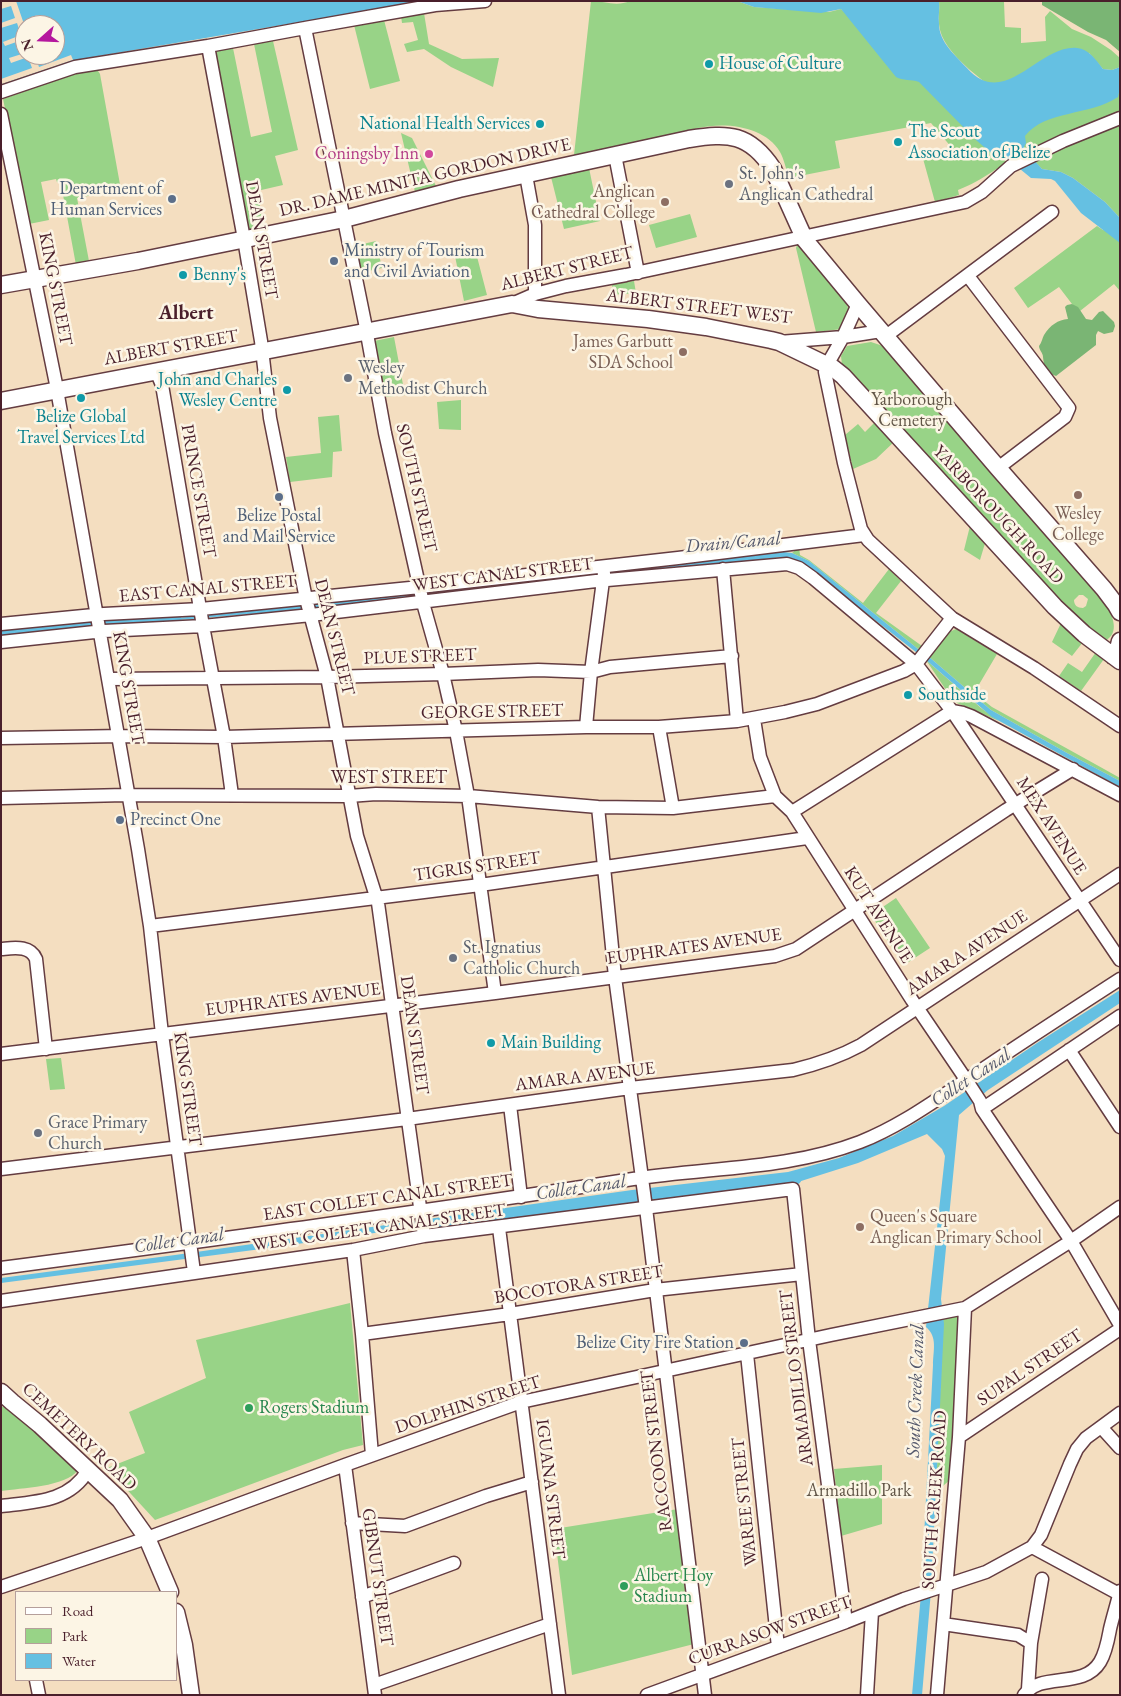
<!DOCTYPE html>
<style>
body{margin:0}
#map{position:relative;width:1121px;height:1696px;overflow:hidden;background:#f4dec0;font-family:"EB Garamond",serif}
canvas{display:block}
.frame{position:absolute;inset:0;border:2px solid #4a1f2b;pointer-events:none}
.legend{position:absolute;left:15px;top:1591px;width:162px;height:90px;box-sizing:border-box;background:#fcf5e5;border:1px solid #b59f9b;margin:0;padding:6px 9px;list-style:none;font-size:15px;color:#4a1f2b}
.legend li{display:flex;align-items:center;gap:10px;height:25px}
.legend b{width:25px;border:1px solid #b59f9b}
.north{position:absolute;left:15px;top:15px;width:50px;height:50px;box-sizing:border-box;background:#fcf5e5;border:1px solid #b59f9b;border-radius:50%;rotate:250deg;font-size:14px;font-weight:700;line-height:20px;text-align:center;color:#4a1f2b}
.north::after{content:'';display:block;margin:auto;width:18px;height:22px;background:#b5179e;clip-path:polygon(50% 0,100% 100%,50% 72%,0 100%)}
</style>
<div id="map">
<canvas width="1121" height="1696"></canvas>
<div class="frame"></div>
<ul class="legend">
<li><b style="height:6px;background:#fff"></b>Road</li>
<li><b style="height:14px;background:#98d387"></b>Park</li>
<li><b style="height:14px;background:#65c0e2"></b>Water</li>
</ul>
<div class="north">N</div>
</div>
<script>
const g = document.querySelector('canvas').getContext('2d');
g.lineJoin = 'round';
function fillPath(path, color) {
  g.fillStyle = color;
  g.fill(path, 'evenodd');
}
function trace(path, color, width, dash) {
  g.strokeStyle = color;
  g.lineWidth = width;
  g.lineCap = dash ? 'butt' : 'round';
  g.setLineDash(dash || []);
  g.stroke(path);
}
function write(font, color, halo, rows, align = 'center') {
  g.font = font + ' "EB Garamond",serif';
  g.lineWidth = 5;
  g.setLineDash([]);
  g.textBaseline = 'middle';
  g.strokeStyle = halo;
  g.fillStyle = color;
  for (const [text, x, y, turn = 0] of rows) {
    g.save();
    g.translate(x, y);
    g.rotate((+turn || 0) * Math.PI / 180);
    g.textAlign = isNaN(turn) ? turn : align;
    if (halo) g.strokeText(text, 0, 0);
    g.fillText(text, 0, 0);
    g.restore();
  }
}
fillPath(new Path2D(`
 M591 1C605 1 616 7 630 1H737L754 7 829 12 841 9 909 69 1004 158 1006 163C1001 168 997 168 992 172 981 179 971 185 958 190L959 195 935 202 922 155 952 148 931 123 835 141 840 168 789 178C786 169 784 159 780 152 762 121 707 120 679 135L574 155Z
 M939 1H1009L1004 2 1005 27 1021 28V43L1046 41 1045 17 1050 11 1072 29 1091 37 1111 50 1120 58V67L1112 70 1103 69 1089 53 1015 103C992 87 941 55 939 24 938 17 940 9 939 1Z
 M424 13 429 44 462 59 499 58 493 87 451 67 424 49 407 52 404 44 418 40 413 22 402 23 401 16Z
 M384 20 400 81 370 89 354 25Z
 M273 41 298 150 275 156 283 185 257 191 264 227 246 232 212 51 233 48 251 137 272 132 254 44Z
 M94 69 98 71 100 74 121 190 77 198 89 261 76 265 61 184 57 182 56 179 41 182 49 220 29 224 3 99 76 73Z
 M1120 88V112L1030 153 1026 151 1017 139 1021 127 1117 97Z
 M1120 125V218L1105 202 1073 178 1061 172 1042 169 1033 160Z
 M401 133 412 138 436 186 415 192Z
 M589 168 600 221 564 229 551 177Z
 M690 214 697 237 656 248 649 225Z
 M1097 226 1103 230 1120 233V291L1114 284 1080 311 1072 304 1059 287 1028 308 1014 288Z
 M376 241 382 268 360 273 354 246Z
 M801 244 846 302 849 311 842 329 816 332 796 248 797 245Z
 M467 248 468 251 475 249 487 295 464 301 454 251Z
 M634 281 636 293 613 295 612 284Z
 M394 337 405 395 385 397 374 341Z
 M871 342 883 346 1106 605C1113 616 1120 633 1105 641L1076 621 842 365 841 356 847 346ZM1079 595H1083L1088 599 1086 606 1083 608C1077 608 1074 605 1074 600Z
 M461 400V430L439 429 437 402Z
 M339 415 342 451 333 452 332 477 290 482 286 457 321 453 318 417Z
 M877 420 895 441 876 459 853 469 845 435 858 424 865 432Z
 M971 522 986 540 980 560 964 550Z
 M799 547 800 555 809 560 863 603 889 569 901 581 876 613 922 646 918 649 809 561 792 553Z
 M1062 621 1083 642 1072 656 1052 642Z
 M956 629 997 654 974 693 992 707 1104 769 1120 778V781L1067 753 991 710 928 656 949 632Z
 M1096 652 1104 659 1081 691 1059 676 1068 663 1082 672Z
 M926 660 981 708 999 721 957 703 952 699Z
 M896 898 930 948 904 965 871 915Z
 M61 1058 65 1089 50 1090 46 1059Z
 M350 1303 363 1445 343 1450 155 1520 107 1468 145 1453 129 1412 206 1378 196 1340Z
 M958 1315 951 1479 936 1492 943 1318Z
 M7 1406 77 1464 78 1470C66 1487 21 1488 1 1491V1407Z
 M882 1465V1524L841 1536 834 1469Z
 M678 1509 694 1644 572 1675 554 1529Z`), '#98d387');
fillPath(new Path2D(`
 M1042 1H1120V52L1106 40 1088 32 1042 5Z
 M1072 304 1078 307 1086 319 1092 320 1099 312 1103 311 1114 322 1115 326 1113 332 1104 334 1098 331 1096 335V345L1056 376C1045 372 1044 366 1043 357 1043 353 1039 350 1039 346 1042 342 1042 339 1044 335 1050 325 1058 320 1068 319L1065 307 1067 305Z`), '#7ab574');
fillPath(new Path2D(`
 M1 1H424L81 59 1 86ZM25 25H55V55H25Z
 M737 1H939C940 9 938 16 939 24 939 42 956 56 967 68 1005 111 1039 44 1077 48 1089 49 1096 60 1103 69L1112 70 1120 67V88L1118 97C1090 116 1045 110 1025 136L1026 143 1024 147 1034 160 1042 169 1061 172 1073 178 1105 202 1120 218V243L1081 213 1055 181 1051 179 1031 178 1020 169 1017 164 990 152 976 140 919 82C911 79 903 81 896 77L841 9 821 13 754 7Z
 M784 552 792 553 809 561 918 649 928 656 991 710 1067 753 1120 781V787L992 717 926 660 806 566 796 560 782 557 287 611 83 628 404 594 757 554Z
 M1120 990V1003L988 1090 959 1115 941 1299 944 1324 931 1591 922 1695H912L921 1594 933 1365C933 1351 938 1337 926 1327L945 1156 942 1149 927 1134 858 1163 798 1182 771 1180 655 1193 269 1248 1 1283V1278L175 1255 632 1190 788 1172 839 1158 893 1136 944 1106 1037 1043Z`), '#65c0e2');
fillPath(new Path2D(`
 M3 1H16L25 27V47L22 40 5 46 3 42 21 35 17 23 1 28V23L15 18 11 6 1 9V2Z
 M25 53V55H35L39 67 71 55 73 60 2 84 1 79 32 68 28 57 11 63 9 58Z`), '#f4dec0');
trace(new Path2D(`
 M1 633 89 623 176 619
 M443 1224 626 1202 796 1179`), '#65c0e2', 11);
const minor = new Path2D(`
 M305 28 365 323 385 433 423 603 443 674 456 731 468 796 495 993
 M208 46 244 239 261 341 270 418 306 599 327 677 357 836 378 903 424 1236
 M1 92 75 67 208 46 305 28 435 5 485 1
 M1 114 56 384 138 849 150 926 162 1034 194 1272
 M615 155 638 273
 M526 175 535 225V294
 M968 276 1069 408 1065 417 998 468
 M512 304 535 294 566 286 626 275 965 202 982 192 1011 166 1063 141 1120 118
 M858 304 843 337 827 365 825 372 844 463 861 529 868 540 952 618 1034 668 1120 726
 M886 336 1052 212
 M779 342 843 337 881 331
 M156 371 162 385 203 626 224 737 232 795
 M723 569 737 721
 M1 624 104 614 201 609 420 587 678 558 864 535
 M1 642 104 631 203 626 311 615 596 581 787 564 799 568 813 578 916 664 952 711 1120 960
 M109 679 327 677 443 674 538 670 591 672 610 667 732 656
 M952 711 963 713 971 716 1120 795
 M754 719 760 757 775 796 792 812 912 1000 969 1084 980 1101 982 1109 1071 1241 1120 1325
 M586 727 591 672 604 573
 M659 727 673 808
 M1 738 123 736 224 737 586 727H659L737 721 785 712 817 704 904 671 916 664 952 618
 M1 798 125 795 349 796 376 794 468 796 598 807 673 808 775 796
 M598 807 615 977 646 1208 705 1695
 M792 812 952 711
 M150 926 480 885 807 838
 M1 949C14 948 30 945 36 959L46 1049
 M1069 1050 1120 1127
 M1 1054 495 993 775 956 796 949 1006 810 1073 769
 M510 1105 521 1197
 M982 1109 1120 1016
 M1 1169 407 1119 630 1088 793 1070C818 1064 839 1057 861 1045L1120 874
 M499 1228 559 1695
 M353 1250 362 1334 372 1455
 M1 1268C212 1240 423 1212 633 1179 709 1167 787 1170 860 1142 903 1125 938 1098 977 1073 1024 1041 1072 1010 1120 979
 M1 1301 353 1250 424 1236 793 1189 809 1340 846 1622
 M362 1334 510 1314 655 1290 802 1274
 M747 1354 778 1647
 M1101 1427 1120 1448
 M959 1437 1120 1329
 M345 1465 375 1695
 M1 1506C34 1502 70 1502 88 1470
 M352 1523 405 1526 486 1496 532 1482
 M1032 1547 1119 1594
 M1 1587 147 1538 345 1465 521 1402 831 1335 965 1308 1071 1241 1120 1207
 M362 1597 454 1563
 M943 1624 1018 1635 1031 1643 1028 1689
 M1031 1643 1042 1579
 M36 1680 39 1695
 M374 1685 550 1624
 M647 1695 846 1622 904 1599 986 1572 1032 1547 1041 1535 1070 1464 1077 1449 1086 1438 1120 1413
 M867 1695 872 1612
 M937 1695 959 1437 965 1308
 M1024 1695C1041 1671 1083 1690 1100 1662 1106 1652 1108 1640 1110 1629 1113 1616 1117 1604 1120 1591`);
const major = new Path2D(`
 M1 285 138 261 344 219 459 189 689 139C729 133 749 133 773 169L805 240 858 304 998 468 1104 589 1116 605 1120 612
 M1 401 512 304 538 309 648 319 706 327 771 340 779 342 833 368 843 376 1055 607 1084 634 1120 661
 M1113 656 1118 649 1120 641
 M1 1392 12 1402 40 1425 120 1500 147 1538 170 1592
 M176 1612 184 1645 191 1695`);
trace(minor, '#643c41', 15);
trace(major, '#643c41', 19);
trace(minor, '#fff', 12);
trace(major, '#fff', 16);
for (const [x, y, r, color] of [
 [709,64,5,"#0f9aa8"],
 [540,124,5,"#0f9aa8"],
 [898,142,5,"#0f9aa8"],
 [429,154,5,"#d1479c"],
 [729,184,5,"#6b7280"],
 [172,199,5,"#5c6f8a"],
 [665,202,5,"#8d6e63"],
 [334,261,5,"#5c6f8a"],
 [183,275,5,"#0f9aa8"],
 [683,352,5,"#8d6e63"],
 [348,378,5,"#6b7280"],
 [287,390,5,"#0f9aa8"],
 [81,398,5,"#0f9aa8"],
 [1078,495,5,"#8d6e63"],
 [279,497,5,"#5c6f8a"],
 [908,695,5,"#0f9aa8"],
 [120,820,5,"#5c6f8a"],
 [453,958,5,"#6b7280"],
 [491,1043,5,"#0f9aa8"],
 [38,1133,5,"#6b7280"],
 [860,1227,5,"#8d6e63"],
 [744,1343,5,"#5c6f8a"],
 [249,1408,5,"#2e9e5b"],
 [624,1586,5,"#2e9e5b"]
]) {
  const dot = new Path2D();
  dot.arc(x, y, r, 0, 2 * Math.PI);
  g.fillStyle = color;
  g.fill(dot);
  trace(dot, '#fcf5e5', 2);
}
write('18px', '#0d838f', '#fcf5e5', [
 ["House of Culture",719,64],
 ["National Health Services",530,124,"right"],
 ["The Scout",908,132],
 ["Association of Belize",908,153],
 ["Benny's",193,275],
 ["John and Charles",277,380,"right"],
 ["Wesley Centre",277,401,"right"],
 ["Belize Global",81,417,"center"],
 ["Travel Services Ltd",81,438,"center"],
 ["Southside",918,695],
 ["Main Building",501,1043]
], 'left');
write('18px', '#b23c85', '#fcf5e5', [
 ["Coningsby Inn",419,154]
], 'right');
write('18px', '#5b616d', '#fcf5e5', [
 ["St. John's",739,174],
 ["Anglican Cathedral",739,195],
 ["Wesley",358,368],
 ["Methodist Church",358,389],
 ["St. Ignatius",463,948],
 ["Catholic Church",463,969],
 ["Grace Primary",48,1123],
 ["Church",48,1144]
], 'left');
write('18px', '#4a1f2b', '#fcf5e5', [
 ["DR. DAME MINITA GORDON DRIVE",425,178,-13],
 ["DEAN STREET",261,240,80],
 ["ALBERT STREET",567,269,-14],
 ["KING STREET",55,289,79],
 ["ALBERT STREET WEST",699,307,7],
 ["ALBERT STREET",171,348,-10],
 ["SOUTH STREET",416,488,77],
 ["PRINCE STREET",198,491,80],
 ["YARBOROUGH ROAD",998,515,47],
 ["WEST CANAL STREET",503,575,-7],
 ["EAST CANAL STREET",208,589,-5],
 ["DEAN STREET",334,637,76],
 ["PLUE STREET",420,657,-2],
 ["KING STREET",128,688,80],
 ["GEORGE STREET",492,712,-1],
 ["WEST STREET",389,778],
 ["MEX AVENUE",1051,826,57],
 ["TIGRIS STREET",477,867,-8],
 ["KUT AVENUE",878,915,57],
 ["EUPHRATES AVENUE",694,947,-8],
 ["AMARA AVENUE",967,953,-33],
 ["EUPHRATES AVENUE",293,1000,-7],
 ["DEAN STREET",414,1035,82],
 ["AMARA AVENUE",585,1077,-7],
 ["KING STREET",187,1089,82],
 ["EAST COLLET CANAL STREET",388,1198,-8],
 ["WEST COLLET CANAL STREET",379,1228,-8],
 ["BOCOTORA STREET",579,1285,-9],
 ["SUPAL STREET",1030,1368,-34],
 ["ARMADILLO STREET",797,1378,-97],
 ["DOLPHIN STREET",468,1405,-18],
 ["CEMETERY ROAD",79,1437,43],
 ["RACCOON STREET",657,1451,-97],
 ["IGUANA STREET",550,1489,83],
 ["SOUTH CREEK ROAD",935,1500,-86],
 ["WAREE STREET",745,1502,-96],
 ["GIBNUT STREET",377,1577,82],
 ["CURRASOW STREET",770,1631,-20]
]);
write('18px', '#4e5e75', '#fcf5e5', [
 ["Department of",162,189],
 ["Human Services",162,210],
 ["Ministry of Tourism",344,251,"left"],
 ["and Civil Aviation",344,272,"left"],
 ["Belize Postal",279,516,"center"],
 ["and Mail Service",279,537,"center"],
 ["Precinct One",130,820,"left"],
 ["Belize City Fire Station",734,1343]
], 'right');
write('18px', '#785e54', '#fcf5e5', [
 ["Anglican",655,192],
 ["Cathedral College",655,213],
 ["James Garbutt",673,342],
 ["SDA School",673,363],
 ["Wesley",1078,514,"center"],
 ["College",1078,535,"center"],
 ["Queen's Square",870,1217,"left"],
 ["Anglican Primary School",870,1238,"left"]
], 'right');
write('18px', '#615547', '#fcf5e5', [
 ["Yarborough",912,400],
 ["Cemetery",912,421],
 ["Armadillo Park",859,1491]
]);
write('18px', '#27864d', '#fcf5e5', [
 ["Rogers Stadium",259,1408],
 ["Albert Hoy",634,1576],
 ["Stadium",634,1597]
], 'left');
write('italic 19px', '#53576b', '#fcf5e5', [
 ["Drain/Canal",733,543,-5],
 ["Collet Canal",971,1078,-33],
 ["Collet Canal",581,1188,-8],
 ["Collet Canal",179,1241,-8],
 ["South Creek Canal",916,1391,-88]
]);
write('bold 20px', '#4a1f2b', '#fcf5e5', [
 ["Albert",186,314]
]);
</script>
